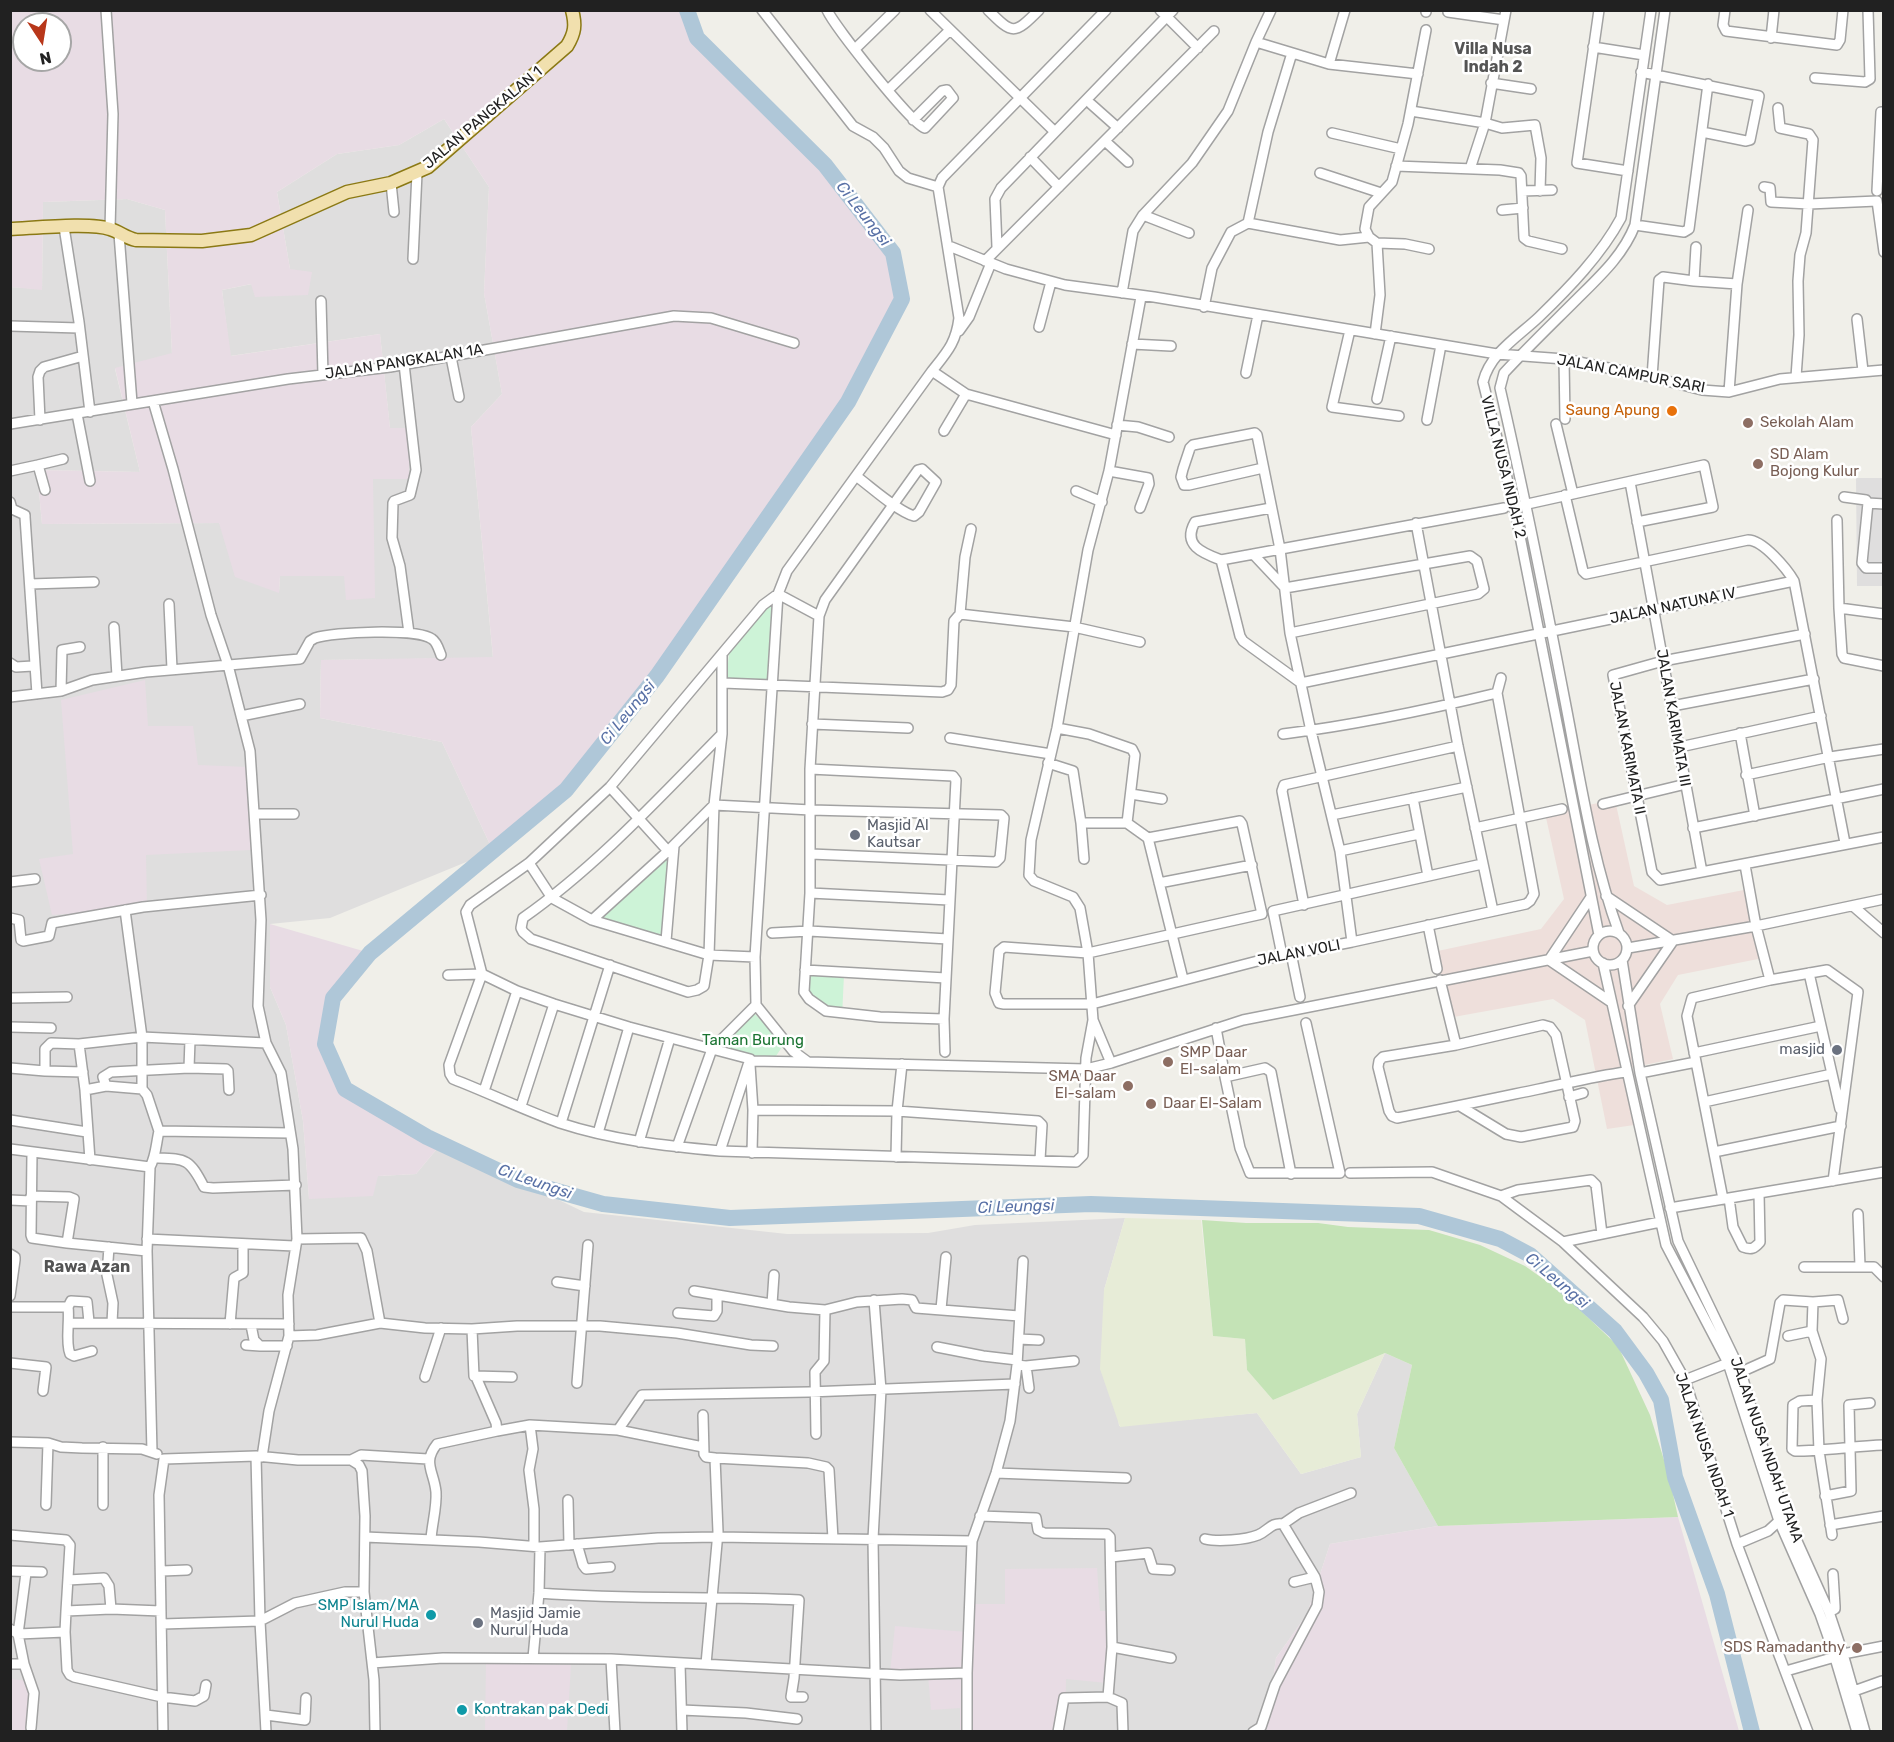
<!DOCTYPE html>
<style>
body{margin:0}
#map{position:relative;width:1894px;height:1742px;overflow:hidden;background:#f0efe9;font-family:Rubik,sans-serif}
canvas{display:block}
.frame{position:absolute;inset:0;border:12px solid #212121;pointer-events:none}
.north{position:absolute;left:12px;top:12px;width:60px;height:60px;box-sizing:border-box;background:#fff;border:2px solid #a6a6a6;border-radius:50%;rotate:168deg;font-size:16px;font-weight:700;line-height:24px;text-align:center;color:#212121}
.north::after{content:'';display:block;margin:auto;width:21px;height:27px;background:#b8371a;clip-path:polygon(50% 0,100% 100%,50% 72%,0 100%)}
</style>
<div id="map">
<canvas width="1894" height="1742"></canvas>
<div class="frame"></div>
<div class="north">N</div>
</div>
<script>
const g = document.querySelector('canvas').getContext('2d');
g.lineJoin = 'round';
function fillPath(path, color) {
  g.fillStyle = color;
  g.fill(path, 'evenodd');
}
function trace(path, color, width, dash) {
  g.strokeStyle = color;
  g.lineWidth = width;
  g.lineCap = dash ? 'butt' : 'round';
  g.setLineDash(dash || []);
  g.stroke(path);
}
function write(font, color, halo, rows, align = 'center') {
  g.font = font + ' Rubik,sans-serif';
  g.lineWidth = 5;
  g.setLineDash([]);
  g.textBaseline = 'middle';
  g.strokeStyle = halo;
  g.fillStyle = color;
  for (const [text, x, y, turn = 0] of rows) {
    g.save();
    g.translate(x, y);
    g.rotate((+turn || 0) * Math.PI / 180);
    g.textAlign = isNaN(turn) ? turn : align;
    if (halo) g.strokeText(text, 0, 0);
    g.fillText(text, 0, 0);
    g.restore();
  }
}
fillPath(new Path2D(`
 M444 119 489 187 484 293 502 394 471 427 493 658 321 660 320 718 442 742 493 851 330 918 270 924V987L286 1025 303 1121 309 1198 378 1176 416 1174 441 1144 584 1212 787 1234 928 1233 975 1225 1125 1218 1104 1290 1119 1426 1257 1413 1301 1474 1361 1457 1357 1414 1385 1353 1412 1365 1394 1448 1438 1526 1330 1544 1307 1614 1276 1658 1266 1731H11L10 287 42 289 43 202 127 199 165 210 172 354 115 369 140 472 37 470 42 524 219 523 279 592 280 576H344L373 478 409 479V428L390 429 380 334 230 356 222 290 252 284 290 269 277 192 337 154 399 145Z
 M1856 478H1883V586H1857Z`), '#dfdede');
fillPath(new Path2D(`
 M1615 800 1634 886 1667 905 1749 889 1763 958 1678 975 1660 1004 1673 1059 1630 1068 1641 1124 1607 1129 1585 1020 1553 999 1448 1018 1433 952 1541 929 1564 899 1545 813Z`), '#eedfdb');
fillPath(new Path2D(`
 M10 11H687L697 38 825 165 893 253 902 299 851 395 657 676 566 790 493 851 442 742 320 718 321 660 493 657 471 427 502 394 484 293 489 187 444 119 399 145 337 154 277 192 290 269 312 272 308 295 255 297 251 284 222 290 231 356 380 334 390 428H409V479H373L375 598 346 600 344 576H280L279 593 235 577 219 523 42 524 37 470 140 472 115 368 172 353 165 210 127 199 43 202 42 290 11 287ZM24 24H60V60H24Z
 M145 680 148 726H193L198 765 248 767 251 850 146 855 147 908 52 915 39 859 73 854 61 700Z
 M270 924 370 953 333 998 325 1045 345 1089 441 1144 416 1174 378 1176 373 1196 309 1199 303 1121 286 1025 270 987Z
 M1678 1517 1739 1731 1266 1732 1276 1658 1307 1614 1330 1544 1438 1526Z
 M1097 1568 1100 1611H1111L1107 1683 1066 1679 1065 1731H960V1708L931 1710 928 1675 890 1673 895 1626 967 1632 970 1604H1005V1569Z
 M486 1663 571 1665 567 1731H485Z
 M11 1679 28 1681 32 1696 27 1731 11 1732Z`), '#e8dce4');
fillPath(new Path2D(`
 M1125 1218 1201 1220 1213 1336 1245 1339 1247 1370 1273 1400 1385 1353 1357 1414 1361 1457 1301 1474 1257 1413 1120 1427 1100 1369 1104 1290Z`), '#e7ecd7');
fillPath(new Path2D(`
 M1202 1220 1246 1223H1318L1348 1227 1429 1230 1480 1245 1525 1266 1559 1290 1618 1346 1650 1415 1669 1476 1678 1517 1438 1526 1394 1448 1412 1365 1385 1353 1273 1400 1247 1370 1245 1339 1213 1336Z`), '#c4e3b6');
fillPath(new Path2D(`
 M763 605 773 606 771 685 726 682 730 644Z
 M674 846 666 941 592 920Z
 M800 974 844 975 842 1017 824 1016 799 994Z
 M753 1012 784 1044 770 1065 708 1050Z`), '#cdf3d7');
trace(new Path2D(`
 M687 10 697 38 825 165 893 253 902 299 848 402 657 676 566 790 370 953 333 998 325 1044 345 1089 427 1137 518 1180 603 1204 730 1218 1091 1204 1419 1216 1500 1239 1530 1255 1615 1331 1646 1373 1661 1400 1675 1477 1717 1594 1752 1732`), '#afc7d8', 16);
const minor = new Path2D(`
 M106 10 113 114 110 229
 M762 10 853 126 873 137 884 148 899 171 908 178 938 187
 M827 10C835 27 913 126 925 128L953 98 947 90 942 91 913 120
 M930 10 1055 132
 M988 10C1013 35 1014 35 1039 10
 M1106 10 942 178 938 187 959 318C956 343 947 352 932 371L787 571 778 594 755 957 756 1005 793 1051 808 1062 1086 1069 1111 1063 1243 1020 1593 951
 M1160 10 1198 48
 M1599 10 1577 163 1628 171
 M1725 10 1723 25 1726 31 1837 45 1840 40 1843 10
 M1426 12V10
 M1448 12 1504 20
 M1771 38 1774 10
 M1256 42 1271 10
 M1593 47 1644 55
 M855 49 895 10
 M1329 64 1345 10
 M1641 72 1759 96 1750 140 1746 141 1702 132
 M1815 78 1865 82 1870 79 1868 10
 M1491 83 1531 89
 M888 90 950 30
 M1091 104 1118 128
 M1778 108 1780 128 1809 134 1813 140 1806 233 1800 255 1798 281 1799 335 1796 377
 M1411 111 1485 123 1502 128 1535 125 1541 158 1540 191
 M1332 133 1401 149
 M1105 141 1128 162
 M1030 157 1059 187
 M1396 166 1500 170 1519 173 1521 176 1524 238 1528 241 1562 249
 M1470 169 1485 123 1506 10
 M1320 173 1381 193
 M391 183 394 212
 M1764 187 1770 188 1771 202 1809 204 1877 201 1884 252
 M1522 191 1552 190
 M1877 191 1881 112H1884
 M1502 210 1523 208
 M1143 215 1189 233
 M1248 223 1268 132 1292 53
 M1635 225 1684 232 1689 229 1708 84
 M64 227 79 322 90 412
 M119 234 132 403
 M1377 243 1405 244 1429 249
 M949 246 1006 269 1065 285 1154 297 1497 354 1564 359 1652 377 1702 390 1729 392 1780 379 1884 370
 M997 247 995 199 1001 188 1173 10
 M1696 247 1694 281 1737 284
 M413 259 417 173
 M985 261 1214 31
 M1122 293 1133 231 1143 215 1192 163 1228 111 1256 42 1329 64 1418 74
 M321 301 323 375
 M1204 307 1212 268 1231 232 1248 223 1340 240 1369 237
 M1857 319 1863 371
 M10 326 79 328
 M1039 327 1051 282
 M1350 330 1332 407 1399 416
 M959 331 969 317 991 263
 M1375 334 1380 295 1377 243 1369 237 1365 229 1369 207 1392 182 1408 124 1426 30
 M1132 344 1171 346
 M451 357 459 397
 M1564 359 1565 419
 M404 364 416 470 410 495 394 501 393 503 392 538 400 566 409 633
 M932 371 966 394 1116 435
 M1246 373 1258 315
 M1652 377 1659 280 1663 277 1694 281
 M1729 392 1737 284 1748 210
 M1377 399 1391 336
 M153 401 173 469 211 615 228 665 250 751 261 920 258 1006 266 1043 281 1073 293 1149 297 1239 288 1295 289 1336 269 1411 262 1457
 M77 414 90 481
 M40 420 38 377 40 371 44 367 83 356
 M1427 420 1441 345
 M10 424 288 379 390 367 674 316 711 318 794 343
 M1556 424 1573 494
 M1117 425 1138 427 1169 437
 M944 431 966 394
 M38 465 63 459
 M1263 468 1189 485H1184L1181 477 1183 469 1190 448 1193 445 1255 433 1257 435 1280 549 1290 633 1311 731 1340 851 1352 942
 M10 471 38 465 45 490
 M1109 471 1148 478 1149 484 1140 508
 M856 476C871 487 897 511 914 516L919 512 936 482 922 469 918 470 825 600 819 616 810 769V893L804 992 809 999 826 1011 880 1017 944 1019
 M1630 482 1702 872
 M1076 491 1102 502
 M1565 495 1583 571 1586 574 1748 540C1763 540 1787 569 1794 581L1845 843
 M1844 497 1866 500 1868 503
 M10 502 12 509 25 515V517L37 694
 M1884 504 1868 503 1862 563 1866 568H1884
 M1523 505 1704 465 1713 507 1637 522
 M1271 508 1195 522C1182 545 1202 553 1221 560L1504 508
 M1837 520 1839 608 1884 614
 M1416 523 1458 746 1493 911
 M1253 554 1285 588 1470 556 1477 561 1484 589 1478 594 1290 633
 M1221 560 1240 636 1243 641 1301 683 1794 581
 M30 584 94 582
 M169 604 172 669
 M1839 608 1842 654 1844 658 1884 666
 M960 614 1074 627 1140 642
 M114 627 117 676
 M1805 634 1663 661 1613 675 1652 872 1660 880 1884 837
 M722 655V734L714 805 709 955 704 986 697 990 688 992 531 939 523 932 521 928 523 918C597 866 659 798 722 734
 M10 663 16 667 33 666
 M723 683 942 692 948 690 951 685 954 621 960 614 965 557 971 529
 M61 691 62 650 80 647
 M1497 693 1501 678
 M10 697 61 691 92 680 146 672 300 659 310 641 315 638C333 632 417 628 432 639 437 642 439 650 441 655
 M1672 706 1814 679
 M241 716 300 704
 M812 724 908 728
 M1057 728 1089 734 1132 749 1135 755 1127 823 1148 838 1183 979
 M1740 733 1755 816
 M950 738 1051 754
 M1680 747 1821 716
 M1048 763 1073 771 1081 823 1084 859
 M810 769 953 776 956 780 944 1019 945 1052
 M1746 775 1830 757 1884 749
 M610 787 668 851
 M1131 794 1162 799
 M1413 798 1428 876
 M1603 804 1686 784
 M255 814H294
 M1332 815 1467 787
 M1081 823H1127
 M1475 828 1562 809
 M1693 828 1884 789
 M1148 838 1240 821 1242 824 1262 914 1088 953 1004 947 999 951 995 993 999 1003 1004 1004H1092L1269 958 1352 942 1526 904 1530 901 1534 894 1497 693C1427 710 1355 725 1283 734
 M1340 851 1419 834
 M529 863 552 898 592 920 709 955 755 957
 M1745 865 1756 926 1770 980
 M10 882 35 879
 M1159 883 1252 865
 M810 893 949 900
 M1606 896 1673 941 1628 1006
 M1591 897 1549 960 1611 1002
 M1304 905 1282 791 1284 785 1458 746
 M1853 906 1884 933
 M125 910 142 1037V1089
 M10 918 19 920 21 940 23 941 49 936 52 923 143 907 261 895
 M592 920 668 851 714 805 811 810 1001 815 1004 818 1000 858 996 862 811 854
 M1428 925 1437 969
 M1593 948a17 17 0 1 1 34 0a17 17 0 1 1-34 0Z
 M772 933 809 931 948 939
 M1619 933C1592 859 1580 778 1565 701 1545 597 1524 492 1500 388L1504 373C1527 348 1551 325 1575 301 1598 278 1623 256 1635 225L1665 10
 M1599 935 1514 506 1483 382C1490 353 1519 336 1539 317 1569 288 1601 255 1621 218L1651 10
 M666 941 674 846
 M1628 948 1756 926 1884 899
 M1291 953 1300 997
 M1282 955 1273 911 1482 864
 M1622 960 1640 1073 1678 1241 1741 1372 1770 1472 1788 1521 1829 1612 1843 1654 1865 1732
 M1603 963 1666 1245 1728 1363 1779 1521 1820 1614 1832 1648 1857 1732
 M805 970 946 978
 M1809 973 1840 1109
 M448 975 482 974 517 991 554 1004 629 1027 750 1059V1061L808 1062
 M1440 980 1456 1045
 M10 998 67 997
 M1093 1020 1111 1063
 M10 1027 51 1028
 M1216 1028 1225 1077 1240 1148 1250 1173H1340L1306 1023
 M79 1044 85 1090
 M1694 1053 1821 1026
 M750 1059 720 1151C666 1146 612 1140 560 1123 524 1110 489 1093 453 1079L450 1074 449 1065 482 974 466 912 470 905 529 863 610 787 763 605 778 594 819 616
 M750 1065 753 1110 752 1153
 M10 1068 45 1071V1049L51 1043 79 1044 142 1037 266 1043
 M189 1068 226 1069 228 1071 229 1090
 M45 1071 83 1072
 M1640 1073 1696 1062
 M1225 1077 1265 1068 1271 1072 1291 1174
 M106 1086 142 1089 147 1095 159 1131
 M484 1091 517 991
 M1569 1097 1583 1093
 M1704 1102 1832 1074
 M521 1106 554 1004
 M1460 1106 1506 1134 1521 1137 1573 1127 1575 1121 1556 1035 1550 1027 1543 1025 1456 1045 1383 1057 1379 1061 1378 1067 1389 1111 1392 1116 1397 1118C1444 1109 1491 1099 1539 1089 1568 1083 1596 1076 1626 1072
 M753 1110 897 1111 1038 1121 1042 1125 1040 1160
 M10 1120 87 1132
 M561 1123 610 965
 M598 1133 629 1027
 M639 1142 670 1038
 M677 1147 712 1049 756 1005
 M10 1149 150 1167
 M720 1151 1076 1162 1083 1155 1086 1058 1093 1020 1088 953 1080 908 1073 897 1034 881 1029 875 1031 840 1057 728 1088 550 1109 471 1141 297
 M1714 1152 1841 1126
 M32 1153 31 1235 32 1238 67 1243 147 1251
 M896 1157 897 1111 902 1064
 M155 1158C186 1159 189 1158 204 1187L213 1188 296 1185
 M90 1160 85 1090 106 1086 103 1077 111 1072 189 1068 190 1040
 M1350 1173 1432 1172 1501 1196 1563 1242 1643 1317 1663 1341 1685 1380 1737 1544 1808 1732
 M31 1196 69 1197 74 1199 67 1243
 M1501 1196 1518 1190 1591 1180 1596 1185 1602 1234
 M1729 1198 1733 1227 1743 1247C1751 1250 1754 1249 1760 1242L1759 1193
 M1723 1199 1687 1016 1692 998 1770 980 1827 970 1858 992 1833 1181
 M10 1200 31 1201
 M1670 1208 1884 1172
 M1858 1214 1860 1266
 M147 1239 294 1246
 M297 1239 361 1238 367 1251 380 1323
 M1563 1242 1660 1222
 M109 1247 107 1275 113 1303 112 1323
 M10 1254 15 1257V1260L10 1296
 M1804 1267H1874L1884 1277
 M557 1282 585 1286
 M694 1291 789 1307 825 1310 857 1302 902 1299 912 1300 916 1308 1019 1316
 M874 1300 881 1390 873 1539 876 1732
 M1813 1302 1838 1300 1843 1319
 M772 1304 774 1275
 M10 1307H68C70 1321 65 1342 70 1354L74 1356 92 1351
 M68 1307 71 1301 87 1302 89 1322
 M941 1309 946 1257
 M678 1313 714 1316 717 1311V1295
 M70 1323 289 1324
 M230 1324 234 1278 243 1273V1244
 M251 1325 254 1340 260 1346H287
 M472 1329 474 1376 512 1377
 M289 1336 317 1335 380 1323 425 1328 472 1329 517 1326H600L677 1333 751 1345 773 1346
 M1788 1336 1812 1331
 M1019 1339 1039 1340
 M246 1345 260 1346
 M937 1347 983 1356 1017 1360
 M10 1363 46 1367 43 1391
 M1017 1365 1026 1366 1074 1361
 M1026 1366 1029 1388
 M1741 1372 1770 1359 1780 1303 1783 1300 1813 1302 1812 1331 1821 1359 1817 1400 1819 1451 1832 1535
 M425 1377 441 1328
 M476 1377 496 1423 497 1431 530 1425 618 1430 642 1395 809 1392 1015 1384
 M1685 1380 1728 1363
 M577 1383 588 1245
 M1817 1400 1800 1401 1793 1405 1792 1449 1795 1451C1824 1451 1854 1446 1884 1445
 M703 1415 704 1454 706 1457 715 1458 718 1532 706 1664
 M530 1425 533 1449 529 1470 534 1509V1546
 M618 1430 703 1447
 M816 1434 815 1372 824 1361 825 1310
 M10 1442 48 1443 61 1447 82 1448 142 1449 157 1454
 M152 1452 147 1251 150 1167C156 1156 156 1144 159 1131L290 1133
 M256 1456 260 1621 266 1732
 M715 1458 808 1463 826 1467 829 1470 833 1539
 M351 1460 361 1455 428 1459
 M996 1473 1126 1478
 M1825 1496 1851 1491 1849 1405 1870 1403
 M568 1500 569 1545
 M46 1505 48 1443
 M103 1505V1447
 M980 1516 1036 1518 1038 1530 1044 1533 1107 1534 1110 1537 1112 1647 1108 1697
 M1830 1525 1884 1516
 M10 1535 66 1540 70 1545 66 1611
 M365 1537 479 1542 540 1547 658 1538 717 1537 972 1541
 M431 1539C432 1524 437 1507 436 1492 434 1471 422 1463 437 1444L497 1431
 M1205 1539C1217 1542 1246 1540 1258 1535 1268 1531 1271 1522 1283 1524
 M577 1544 583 1565 586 1569 610 1567
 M1737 1544 1768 1531 1779 1521
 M1111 1557 1148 1553 1153 1569 1170 1570
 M10 1571 42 1572
 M162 1571 187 1570
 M26 1573 18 1634 24 1664 34 1693 31 1728
 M1315 1577 1283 1524 1299 1513 1351 1493
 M68 1580 104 1578 109 1586 111 1609
 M539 1593C626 1600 712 1596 799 1600L794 1678 791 1697H803
 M1829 1612 1835 1609V1606L1833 1574
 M162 1624 260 1621 295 1603 345 1592H364
 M10 1629 18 1634 65 1632 66 1611 111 1609 161 1611
 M65 1632 67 1670 70 1675 74 1677 162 1697 195 1701 204 1696 206 1685
 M1112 1647 1171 1658
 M1843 1654 1884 1646
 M533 1658 539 1593 540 1547
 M611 1659 615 1732
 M372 1663 443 1658 611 1659 900 1675 967 1673
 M10 1664H24
 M680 1664 682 1732
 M1786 1671 1835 1657
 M1854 1691 1882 1681
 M682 1710 746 1713 797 1719
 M266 1715 305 1720 306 1698
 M163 1732 159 1495 164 1459 256 1456 298 1460H351L359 1465 362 1471 365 1516 364 1592 374 1680 375 1732
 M967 1732V1673L972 1541 996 1473 1010 1421 1017 1365 1023 1261
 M1058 1732 1064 1698 1108 1697 1122 1703 1123 1732
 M1253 1732 1261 1727 1275 1685 1317 1606 1319 1592 1315 1577 1294 1582`);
const major = new Path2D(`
 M10 229C34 228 91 222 110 229 120 232 126 238 136 240L202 241 251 235 347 192 391 183 428 167 567 46C575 33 576 25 572 10`);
trace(minor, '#a2a2a2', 12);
trace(major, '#8b7914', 15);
trace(minor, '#fff', 9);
trace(major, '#f1e0ae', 12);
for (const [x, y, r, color] of [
 [1672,411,6,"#e8710a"],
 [1748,423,6,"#8d6e63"],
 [1758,464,6,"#8d6e63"],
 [855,835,6,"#6b7280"],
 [1837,1050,6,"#6b7280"],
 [1168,1062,6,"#8d6e63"],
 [1128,1086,6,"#8d6e63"],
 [1151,1104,6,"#8d6e63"],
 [431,1615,6,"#0f9aa8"],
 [478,1623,6,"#6b7280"],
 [1857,1648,6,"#8d6e63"],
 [462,1710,6,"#0f9aa8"]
]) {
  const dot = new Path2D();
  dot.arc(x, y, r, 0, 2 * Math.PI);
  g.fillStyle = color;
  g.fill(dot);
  trace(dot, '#fff', 2);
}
write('15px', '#212121', '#fff', [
 ["JALAN PANGKALAN 1",483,118,-40],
 ["JALAN PANGKALAN 1A",404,362,-9],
 ["JALAN CAMPUR SARI",1631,374,11],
 ["VILLA NUSA INDAH 2",1503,467,76],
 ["JALAN NATUNA IV",1673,606,-12],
 ["JALAN KARIMATA III",1673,718,80],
 ["JALAN KARIMATA II",1627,748,79],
 ["JALAN VOLI",1299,953,-11],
 ["JALAN NUSA INDAH 1",1704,1445,71],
 ["JALAN NUSA INDAH UTAMA",1766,1450,71]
]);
write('15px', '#c56008', '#fff', [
 ["Saung Apung",1660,411]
], 'right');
write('15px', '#785e54', '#fff', [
 ["Sekolah Alam",1760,423],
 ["SD Alam",1770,455],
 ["Bojong Kulur",1770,472],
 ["SMP Daar",1180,1053],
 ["El-salam",1180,1070],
 ["SMA Daar",1116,1077,"right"],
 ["El-salam",1116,1094,"right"],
 ["Daar El-Salam",1163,1104],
 ["SDS Ramadanthy",1845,1648,"right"]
], 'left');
write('15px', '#5b616d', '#fff', [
 ["Masjid Al",867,826],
 ["Kautsar",867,843],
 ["masjid",1825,1050,"right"],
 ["Masjid Jamie",490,1614],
 ["Nurul Huda",490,1631]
], 'left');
write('15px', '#1b7432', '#fff', [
 ["Taman Burung",753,1041]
]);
write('15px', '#0d838f', '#fff', [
 ["SMP Islam/MA",419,1606],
 ["Nurul Huda",419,1623],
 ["Kontrakan pak Dedi",474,1710,"left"]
], 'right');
write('bold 16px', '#545454', '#fff', [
 ["Villa Nusa",1493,49],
 ["Indah 2",1493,67],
 ["Rawa Azan",87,1267]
]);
write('italic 16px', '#5971a6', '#fff', [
 ["Ci Leungsi",863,214,52],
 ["Ci Leungsi",628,713,-51],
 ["Ci Leungsi",535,1182,19],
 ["Ci Leungsi",1016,1207,-2],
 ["Ci Leungsi",1557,1281,40]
]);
</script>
